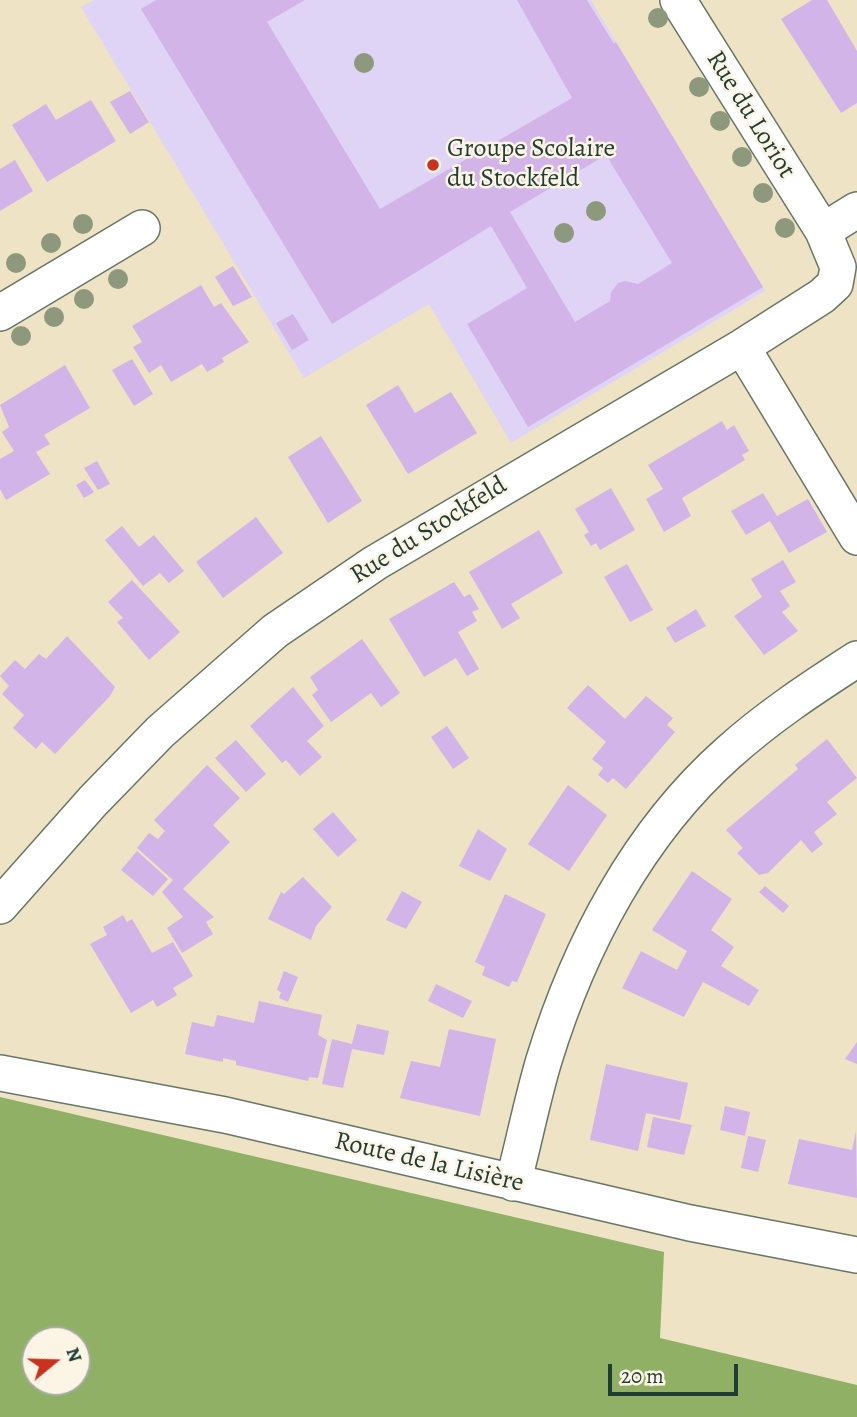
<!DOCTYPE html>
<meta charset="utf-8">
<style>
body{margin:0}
#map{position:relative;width:857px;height:1417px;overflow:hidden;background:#eee3c4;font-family:Alegreya,serif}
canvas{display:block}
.north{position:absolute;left:21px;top:1326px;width:70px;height:70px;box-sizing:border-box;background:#fcf5e5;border:2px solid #a4ab9e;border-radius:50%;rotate:71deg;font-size:19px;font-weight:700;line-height:28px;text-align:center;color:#1f3d34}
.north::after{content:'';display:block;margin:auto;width:24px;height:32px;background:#c8321e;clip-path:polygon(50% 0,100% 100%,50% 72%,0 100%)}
.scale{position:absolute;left:608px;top:1364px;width:130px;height:32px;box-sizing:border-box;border:4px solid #1f3d34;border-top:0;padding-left:9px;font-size:21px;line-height:24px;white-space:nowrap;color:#1f3d34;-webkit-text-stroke:5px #fcf5e5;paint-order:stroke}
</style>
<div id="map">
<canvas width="857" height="1417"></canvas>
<div class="north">N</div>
<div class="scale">20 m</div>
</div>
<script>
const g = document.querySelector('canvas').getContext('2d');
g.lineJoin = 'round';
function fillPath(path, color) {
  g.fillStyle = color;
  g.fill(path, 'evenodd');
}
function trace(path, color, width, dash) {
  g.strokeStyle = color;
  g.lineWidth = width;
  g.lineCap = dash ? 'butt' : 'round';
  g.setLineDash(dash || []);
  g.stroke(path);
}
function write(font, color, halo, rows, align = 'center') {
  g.font = font + ' Alegreya,serif';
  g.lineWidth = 5;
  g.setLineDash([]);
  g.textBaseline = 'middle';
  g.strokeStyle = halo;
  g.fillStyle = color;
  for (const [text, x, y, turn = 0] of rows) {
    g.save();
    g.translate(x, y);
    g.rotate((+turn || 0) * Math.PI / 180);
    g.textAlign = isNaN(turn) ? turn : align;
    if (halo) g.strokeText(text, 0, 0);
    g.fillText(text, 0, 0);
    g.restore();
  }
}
fillPath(new Path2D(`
 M94 0H591L765 291 511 443 429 304 304 378 81 7Z`), '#dfd4f5');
fillPath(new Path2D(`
 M0 1097 664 1252 660 1338 857 1385V1417H0ZM35 1340H77V1382H35Z`), '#90b165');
fillPath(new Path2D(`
 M156 0H305L267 22 380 209 572 98 517 0H587L614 44 616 42 763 287 528 427 467 324 527 288 491 226 332 324 141 9ZM606 155 672 263 638 284 625 281 618 283 611 292 610 301 575 322 510 212Z
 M812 0H827L857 51V103L841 113 781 19Z
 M130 91 149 122 130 134 110 102Z
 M91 100 116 141 47 182 12 125 46 104 56 120Z
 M15 160 33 191 0 211V169Z
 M233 266 252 297 233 306 215 277Z
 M201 285 214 307 221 303 249 342 222 358 224 362 207 372 202 364 171 382 161 365 149 373 133 347 142 342 132 326Z
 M293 314 309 340 292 350 276 323Z
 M132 359 153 394 134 406 112 370Z
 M65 365 90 408 44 435 50 444 36 452 50 474 6 500 0 489V459L14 451 2 432 9 427 0 405Z
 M398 385 415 413 451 392 477 433 408 474 366 405Z
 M722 421 727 430 734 425 749 451 742 455 745 460 682 498 691 516 664 532 646 499 663 489 648 465Z
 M321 436 362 501 328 523 288 457Z
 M97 461 110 484 98 490 84 468Z
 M85 480 94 492 84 498 76 485Z
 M611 488 635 530 600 550 596 543 591 546 584 535 589 532 575 509Z
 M763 493 777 516 808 499 827 532 789 553 770 521 746 535 731 511Z
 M256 517 283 553 223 598 196 562Z
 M122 526 139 547 154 535 184 571 169 583 160 573 143 586 105 540Z
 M539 530 563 573 511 604 520 618 502 629 469 572Z
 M783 560 796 582 780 591 790 606 782 612 798 631 764 655 734 616 762 597 751 579Z
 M627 564 653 610 630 622 604 577Z
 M132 580 180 632 149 660 117 622 123 618 108 602Z
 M454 582 464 597 470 594 479 609 472 612 477 621 458 632 479 669 467 676 456 658 424 677 389 619Z
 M696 609 706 626 675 643 666 628Z
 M67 636 115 687 110 696 55 754 42 742 36 749 13 728 24 715 2 694 9 686 0 676 15 660 25 669 39 654 46 659Z
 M362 639 400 693 381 707 371 693 331 722 312 695 318 690 310 677Z
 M588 685 625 719 646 696 673 718 667 725 675 732 626 789 613 778 608 783 598 775 603 768 592 759 606 742 567 708Z
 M293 687 324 726 307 741 322 757 300 776 286 760 282 763 250 726Z
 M447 726 469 758 453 769 431 737Z
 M827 739 857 778 827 802 837 814 814 832 823 844 812 853 801 840 768 873 759 875 737 853 743 848 726 830 798 769 795 765Z
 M236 740 266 774 246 792 215 758Z
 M207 765 240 798 213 825 230 842 183 889 214 917 206 922 213 934 182 953 167 928 183 917 162 892 173 880 137 848 149 833 158 839 165 831 154 820Z
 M568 785 607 815 569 871 528 844Z
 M333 812 357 840 338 857 313 829Z
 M478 829 507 849 490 881 459 866Z
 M137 851 168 879 153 896 121 870Z
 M692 871 732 899 711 930 734 947 721 966 759 990 749 1006 703 982 684 1017 622 988 641 951 677 970 687 951 652 930Z
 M303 877 332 907 316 926 311 940 268 919 281 892 284 894Z
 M765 886 789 906 783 913 759 892Z
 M402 891 422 902 406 929 386 920Z
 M505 894 546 914 517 982 512 981 509 987 482 975 485 967 475 962Z
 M123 915 127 922 132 919 152 953 173 942 193 976 173 988 177 995 157 1007 153 1000 131 1013 90 944 107 935 103 927Z
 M284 971 298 977 288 1002 279 998 281 992 277 990Z
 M436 984 472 1001 463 1018 428 1001Z
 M259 1001 322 1015 318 1035 327 1040 318 1078 309 1077 308 1081 236 1065V1061L223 1058V1062L185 1054 192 1022 214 1027 217 1015 254 1023Z
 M357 1024 389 1031 384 1055 352 1049 343 1088 322 1084 332 1039 352 1044Z
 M449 1029 496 1039 480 1116 400 1098 411 1061 440 1067Z
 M857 1042V1064L845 1059Z
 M606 1064 688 1083 680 1120 646 1113 638 1151 590 1140Z
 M725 1106 750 1112 745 1136 720 1130Z
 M653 1117 692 1125 684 1155 647 1147Z
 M856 1131 857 1198 788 1184 799 1139 852 1150Z
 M748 1136 766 1140 758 1172 741 1168Z`), '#d2b4e9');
const street = new Path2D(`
 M678 0 823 231
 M0 313 142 228
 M742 347 857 537
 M0 906 93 801 160 732 275 631 375 563 742 347 822 296 835 284 838 267 823 231 857 210
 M0 1073 225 1115 690 1223 857 1255
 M513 1183C524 1142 532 1100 544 1060 579 946 638 833 728 753 768 717 812 688 857 659`);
trace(street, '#677766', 38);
trace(street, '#fff', 35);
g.fillStyle = '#8d987c';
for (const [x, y] of [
 [658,18],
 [364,63],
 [699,87],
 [720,121],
 [742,157],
 [763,193],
 [596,211],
 [83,224],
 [785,228],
 [564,233],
 [51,243],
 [16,263],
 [118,279],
 [84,299],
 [54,317],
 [21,336]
]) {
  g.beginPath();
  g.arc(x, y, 10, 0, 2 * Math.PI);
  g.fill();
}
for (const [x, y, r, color] of [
 [433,165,7,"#c8321e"]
]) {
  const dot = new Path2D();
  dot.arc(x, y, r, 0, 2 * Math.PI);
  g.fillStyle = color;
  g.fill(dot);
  trace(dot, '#fcf5e5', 2.5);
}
write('26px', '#1f3d34', '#fcf5e5', [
 ["Rue du Loriot",750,115,58],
 ["Rue du Stockfeld",429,531,-32],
 ["Route de la Lisière",429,1163,13]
]);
write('26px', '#1f3d34', '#fcf5e5', [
 ["Groupe Scolaire",447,150],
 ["du Stockfeld",447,180]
], 'left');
</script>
